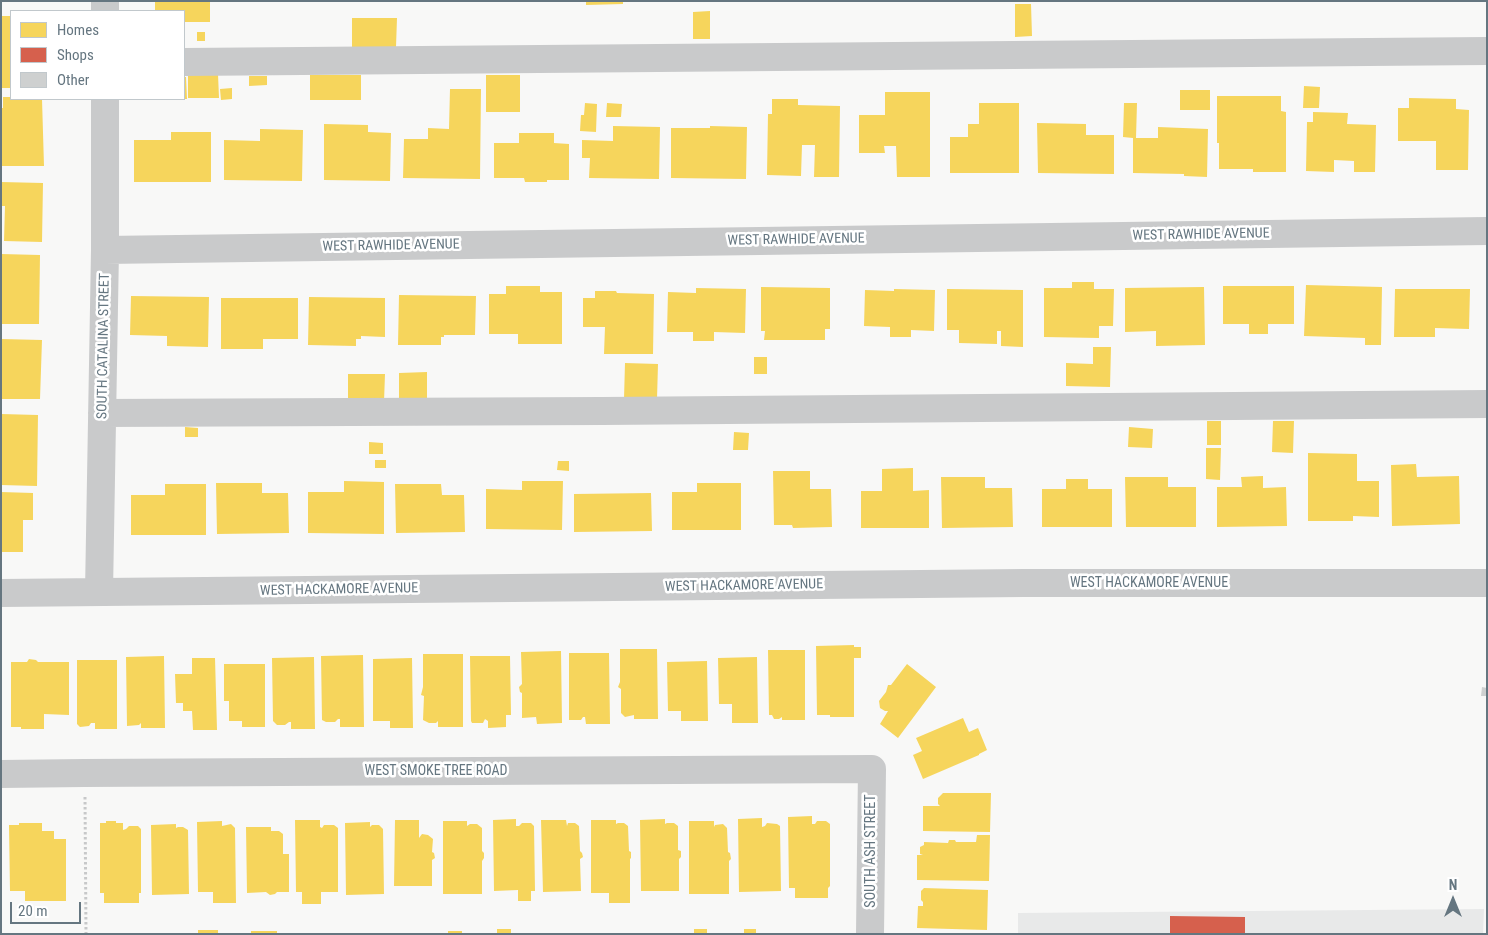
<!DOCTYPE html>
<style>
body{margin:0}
#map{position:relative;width:1488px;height:935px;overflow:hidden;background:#f8f8f7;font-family:"Roboto Condensed",sans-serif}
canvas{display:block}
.frame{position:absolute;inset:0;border:2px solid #657680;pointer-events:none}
.legend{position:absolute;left:10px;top:10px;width:175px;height:90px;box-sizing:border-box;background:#fff;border:1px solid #c1c8cc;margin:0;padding:6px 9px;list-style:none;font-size:15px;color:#657680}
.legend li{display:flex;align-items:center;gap:10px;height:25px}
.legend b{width:25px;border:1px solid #c1c8cc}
.north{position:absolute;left:1428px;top:875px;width:50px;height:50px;-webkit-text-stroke:4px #fff;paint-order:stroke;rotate:0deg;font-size:14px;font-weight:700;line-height:20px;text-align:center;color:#657680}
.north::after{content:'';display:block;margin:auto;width:18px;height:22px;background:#657680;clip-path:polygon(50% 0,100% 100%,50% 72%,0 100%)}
.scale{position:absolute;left:10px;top:902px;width:71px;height:22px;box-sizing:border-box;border:2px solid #657680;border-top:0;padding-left:6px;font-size:15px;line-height:18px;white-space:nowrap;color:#657680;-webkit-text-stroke:4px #fff;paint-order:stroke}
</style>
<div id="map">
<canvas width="1488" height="935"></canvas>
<div class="frame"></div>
<ul class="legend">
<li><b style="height:14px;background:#f6d55c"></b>Homes</li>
<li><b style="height:14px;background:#d6604d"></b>Shops</li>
<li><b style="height:14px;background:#ced0d0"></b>Other</li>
</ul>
<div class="north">N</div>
<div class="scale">20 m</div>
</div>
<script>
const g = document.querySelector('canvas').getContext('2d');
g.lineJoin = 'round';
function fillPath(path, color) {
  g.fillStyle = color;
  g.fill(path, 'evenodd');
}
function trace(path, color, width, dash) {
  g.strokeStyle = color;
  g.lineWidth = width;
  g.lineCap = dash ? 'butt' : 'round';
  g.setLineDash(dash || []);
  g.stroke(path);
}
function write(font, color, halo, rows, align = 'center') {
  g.font = font + ' "Roboto Condensed",sans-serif';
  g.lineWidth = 5;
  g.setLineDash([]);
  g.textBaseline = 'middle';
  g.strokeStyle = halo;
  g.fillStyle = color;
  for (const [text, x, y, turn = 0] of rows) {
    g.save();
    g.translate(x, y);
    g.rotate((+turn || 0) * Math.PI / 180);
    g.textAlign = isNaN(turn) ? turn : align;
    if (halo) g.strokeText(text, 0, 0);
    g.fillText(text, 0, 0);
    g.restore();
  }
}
fillPath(new Path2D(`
 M1484 909 1483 934H1018V913Z`), '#e8e9e9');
fillPath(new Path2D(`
 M155 1H210V22H184V11H155Z
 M586 1H623V4L586 5Z
 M1015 4H1031L1032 36 1015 37Z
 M710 11V39H693V12Z
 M1 16H11V88H1Z
 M352 18H397L396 47H352Z
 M197 32H205V41H197Z
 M188 74H218L219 98H188Z
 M310 75H361V100H310Z
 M486 75H520V112H486Z
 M249 76H267V85L249 86Z
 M184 77H186L187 99H184Z
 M1304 86 1320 87 1319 108H1303Z
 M232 88V99L221 100 220 89Z
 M450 89H481L480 179 403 178 404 139H428V128L449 129Z
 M1180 90H1210V110H1180Z
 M885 92H930V177H897L896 146H884L885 153H859V115H885Z
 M1217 96H1281V111L1286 112V172H1253V169H1219V143H1217Z
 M3 97H11V99H42L44 166H1V108H3Z
 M1409 98 1456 99V109L1469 110 1468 170H1436V141H1398V108H1409Z
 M772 99H798V105L840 106 839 177H814L815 145H802L801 176 767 175 768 114H772Z
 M585 103 597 104 596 132 580 131 581 115H584Z
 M607 103 622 104 621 117H606Z
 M979 103H1019V173H950V137H968V124H979Z
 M1124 103H1137L1136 138H1158V127L1208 129 1207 177 1184 176V174L1133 173V138L1123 137Z
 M1313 112 1348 113 1347 124 1376 125 1375 172H1354V161L1334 160V172L1306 171 1307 122H1313Z
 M1037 123 1086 124V135H1114V174L1038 173Z
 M324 124 368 125V132L391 133 390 181 324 180Z
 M613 126 660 127 659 179 589 178 590 158H582V140L613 141Z
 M710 126 747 127 746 179 671 178V128H710Z
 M260 129 303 130 302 181 224 180V140L260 141Z
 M171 132H211V182H134V140H171Z
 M519 133H554V143L569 144V180H547V182H525L524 178H494V143H519Z
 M1 182 43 183 42 242 4 241 5 206H1Z
 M1 254 40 255 39 324H1Z
 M1072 282H1094V289H1114L1113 326H1099V338L1044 337V288H1072Z
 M1306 285 1382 287 1381 345H1365V338L1304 336Z
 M506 286H540V292H562V344H518V334H489V294H506Z
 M1223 286H1294V324H1268V334H1249V324H1223Z
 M761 287 830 288V329H825V340H764L765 331H761Z
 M1204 287 1205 345 1156 346V331L1125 332V288Z
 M696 288 746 289 745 333 714 332V341H693V332H667L668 292 696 293Z
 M894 289 935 290 934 331 911 330V337H890V327L864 326 865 290 894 291Z
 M947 289 1023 290V347L1001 346V331H997V344L959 343V330H947Z
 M1395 289H1470L1469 329 1435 328V337H1394Z
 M595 291H616L617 293 654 294 653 354H604L605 327H583V298H595Z
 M399 295 476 296 475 335H444V337H441V345H398Z
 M131 296 209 297 208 347 167 346V336L130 335Z
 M309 297 385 298V337L361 336V339H356V346L308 345Z
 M221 298H298V339H263V349H221Z
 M1 339 42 340 40 399H1Z
 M1093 347H1111L1110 387 1066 386V363L1093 364Z
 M754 357H767V374H754Z
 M625 363 658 364 657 399H624Z
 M427 372V402H399V373Z
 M348 374H385L384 402H348Z
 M1 414 38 415 37 486 1 485Z
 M1207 421H1221V445H1207Z
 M1273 421H1294L1293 453 1272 452Z
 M185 427 198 428V437H185Z
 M1129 427 1153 429 1152 448 1128 447Z
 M734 432 749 433 748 450H733Z
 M369 442 383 443V454H369Z
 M1206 448H1221L1220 480 1206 479Z
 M1308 453 1357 454V481H1379V517L1353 516V521H1308Z
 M375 460H386V468H375Z
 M558 461H569V471L557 470Z
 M1416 464 1417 477 1459 476 1460 524 1392 526 1391 465Z
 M913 468V491L929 490V528H861V491H882V469Z
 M773 471H810V489H831L832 527 793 528 792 525H774Z
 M1263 476V488L1286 487 1287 526 1217 527V487H1242L1241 477Z
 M941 477H985V488H1012L1013 527 942 528Z
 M1125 477H1168V487H1196V527H1126Z
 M1066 479H1088V489H1112V527H1042V489H1066Z
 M344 481 384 482V534L308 533V492H344Z
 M522 481H563L562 530 486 529V489L522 490Z
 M216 483H262V493H288L289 533 217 534Z
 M697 483H741V530H672V492H697Z
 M165 484H206V535H131V495H165Z
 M395 484H441L442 495H464L465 532 396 533Z
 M1 492 33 493V520H23V552H1Z
 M651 493 652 531 574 532V494Z
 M854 645V647H861V658H854V717H830V715H817L816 646Z
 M620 649H657L658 719H634V715L625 717 621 713V689L618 687 620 682Z
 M768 650H805V720H782V717L779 719H774L772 715H769Z
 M561 651 562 723 537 724 536 717 522 718V693L520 692 519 687 522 684 521 652Z
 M569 653H609L610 724H586L585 717H583L581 720H569Z
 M423 654H463V727H438V721L436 723H429L423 720 424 696 421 695 423 687Z
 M363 655 364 727H340V719H338L335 722H326L322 720 321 656Z
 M164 656 165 728H141V723L139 725 127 726 126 657Z
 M470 656H510L511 715H506V727L488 728V721L485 719 483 723H472L471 721Z
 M314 657 315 729H291V722H289L285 725H277L273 721 272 658Z
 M757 657 758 723H732V704H719L718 658Z
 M192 658H215L217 730H193L192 711H183V703H176L175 674H192Z
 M412 658 413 728H390V721H373V659Z
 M29 659 36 660 38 662H69V715L44 714V729H21V727H11V662H27Z
 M77 660H117V729H95V723H91L89 726 80 727 77 724Z
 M707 661 708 721H681V711H668L667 662Z
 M224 664H265V727H242V721H229V701H224Z
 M907 664 936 687 898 738 880 724 888 711H885L880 708 879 701 886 692 888 685H891Z
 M963 718 969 732 978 728 987 750 979 754V755L923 779 913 755 922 751 916 738Z
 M943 793H991L990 832 923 831V806H940L938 804V798Z
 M812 816V824H815L817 821H826L830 824V886L828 888V898H795V888H789L788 817Z
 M762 818V827L765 826 767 823 777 824 780 826 781 891 739 892 738 819Z
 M516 819V826H519L522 823H531L534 826 535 891H531V901H518V890L494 891 493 820Z
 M665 819V824L667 823H674L678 826V850L681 851V857L679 859V891H641L640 820Z
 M295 820H320V827L322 828 324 825H334L338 828V892H321V904H302V892H296Z
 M395 820H419V838L422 834 428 835 433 839 432 852 434 853 435 858 432 860V886H394Z
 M541 820H566L567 826 568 823H575L579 826 580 851 582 853 583 857 580 859 581 891 543 892Z
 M591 820H616V824L618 823H624L628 826 629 851 631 852V858L630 859V903H609V893H591Z
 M106 821H116V823H123V830L126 829 129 826H138L141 829V893H139V903H104V893H100V823H106Z
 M222 821V826L231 824 235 828 236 903H213V892H198L197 822Z
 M443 821H467V826L470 824H477L482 828V851L484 853V858L482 861V894H443Z
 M689 821H714V827L715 825 723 824 727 828 728 852 730 853 731 859 729 861V894H689Z
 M370 822V827L372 825H379L383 829 384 894 346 895 345 823Z
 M19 823H42V831H54V839H66V901H25V891H10L9 825H19Z
 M176 824V828L178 827H183L188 830 189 894 152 895 151 825Z
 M246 827H271V831H279L283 834V854H289V892H277L275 894 270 895 266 892 247 893Z
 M977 835H990L989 881 917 880V855H923L920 854V847L924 845V842L948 843 949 840H955L956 842H976Z
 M924 888 988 890 987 930 917 928 918 906H923V902L921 900V891Z
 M497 929H511V934H497Z
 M694 929H707V934H694Z
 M744 929H756V934H744Z
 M198 930H218V934H198Z
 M251 931H277V934H251Z
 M448 931H462V934H448Z`), '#f6d55c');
fillPath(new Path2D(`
 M1170 916 1245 917V934H1170Z`), '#d6604d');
fillPath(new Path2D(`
 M1482 687 1487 688 1486 696H1481Z`), '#ced0d0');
trace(new Path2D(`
 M85 797 86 934`), '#c7c8c9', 3, [2.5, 2.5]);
trace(new Path2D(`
 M105 1V11
 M184 62 1487 51
 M105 250 1487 231
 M102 413 602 411 1487 404
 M99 592 105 250V99
 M1 593 1023 583H1487
 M1 774 84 773 872 769 870 934`), '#c9cacb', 28);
write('14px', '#657680', '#fff', [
 ["WEST RAWHIDE AVENUE",1201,235,-1],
 ["WEST RAWHIDE AVENUE",796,240,-1],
 ["WEST RAWHIDE AVENUE",391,246,-1],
 ["SOUTH CATALINA STREET",104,346,-89],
 ["WEST HACKAMORE AVENUE",1149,583],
 ["WEST HACKAMORE AVENUE",744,586,-1],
 ["WEST HACKAMORE AVENUE",339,590,-1],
 ["WEST SMOKE TREE ROAD",436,771],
 ["SOUTH ASH STREET",871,851,-90]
]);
</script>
